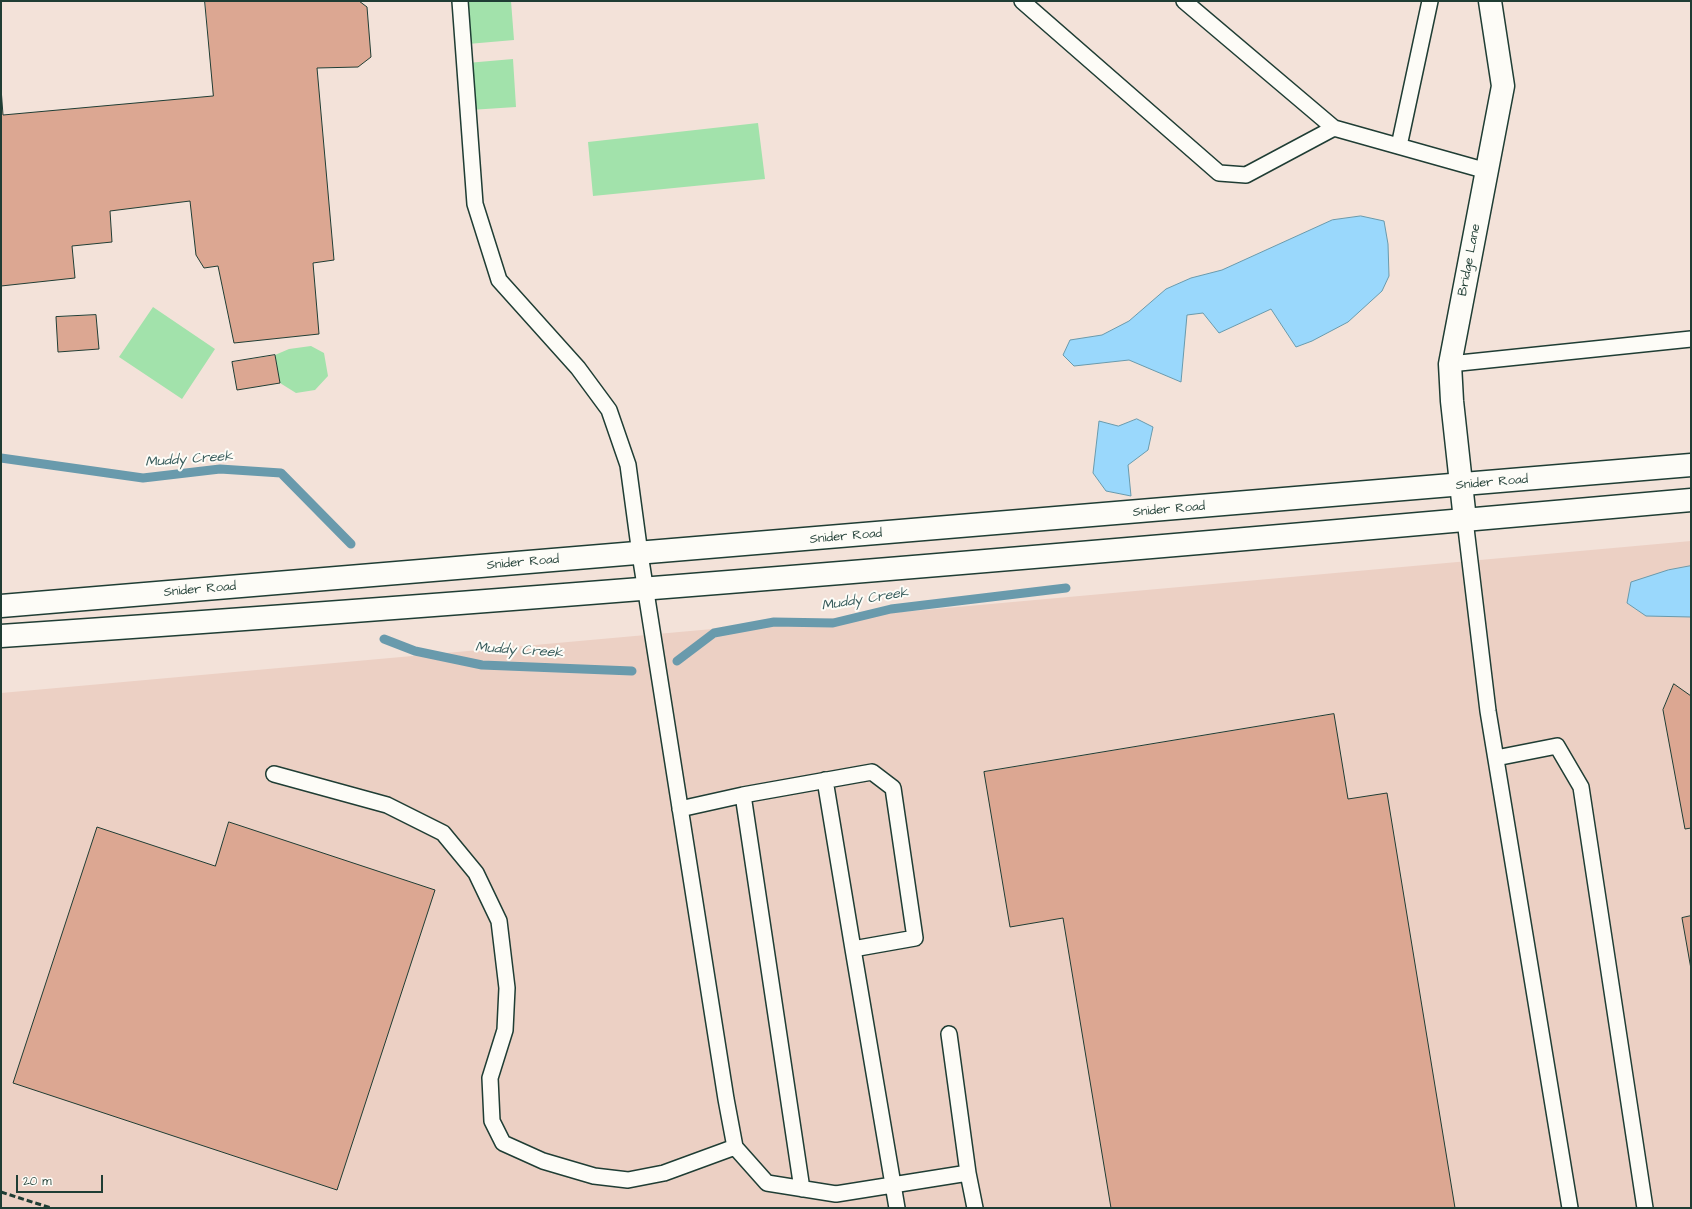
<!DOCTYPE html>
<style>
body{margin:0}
#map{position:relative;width:1692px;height:1209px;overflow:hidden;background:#f3e2d9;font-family:"Architects Daughter",sans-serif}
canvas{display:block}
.frame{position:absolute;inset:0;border:2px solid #1f3d34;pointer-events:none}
.scale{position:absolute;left:16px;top:1175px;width:87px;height:18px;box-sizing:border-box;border:2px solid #1f3d34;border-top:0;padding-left:5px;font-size:12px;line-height:14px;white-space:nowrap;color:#1f3d34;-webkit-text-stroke:3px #fdfcf7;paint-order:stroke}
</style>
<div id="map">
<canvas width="1692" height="1209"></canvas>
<div class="frame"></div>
<div class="scale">20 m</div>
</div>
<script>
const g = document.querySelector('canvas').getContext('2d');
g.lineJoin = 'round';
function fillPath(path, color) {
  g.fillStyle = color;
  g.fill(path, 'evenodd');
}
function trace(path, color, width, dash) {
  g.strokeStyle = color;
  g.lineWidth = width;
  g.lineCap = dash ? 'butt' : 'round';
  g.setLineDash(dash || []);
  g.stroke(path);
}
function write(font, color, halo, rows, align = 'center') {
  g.font = font + ' "Architects Daughter",sans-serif';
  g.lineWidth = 4;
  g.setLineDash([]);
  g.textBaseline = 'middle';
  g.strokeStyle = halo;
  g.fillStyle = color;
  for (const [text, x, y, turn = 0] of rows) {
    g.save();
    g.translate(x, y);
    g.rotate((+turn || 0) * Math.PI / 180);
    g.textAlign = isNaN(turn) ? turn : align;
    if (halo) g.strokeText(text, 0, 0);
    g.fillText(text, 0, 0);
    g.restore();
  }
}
fillPath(new Path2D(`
 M1691 541V1208H1V693Z`), '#ecd0c4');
fillPath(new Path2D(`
 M465 1H511L514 40 468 44Z
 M513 59 516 107 470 110 467 63Z
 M758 123 765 179 593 196 588 142Z
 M153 307 215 349 182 399 119 357Z
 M311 346 324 353 328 376 315 390 296 393 280 383 275 355 289 349Z`), '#a2e2ab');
const water = new Path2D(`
 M1361 216 1384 221 1388 244 1389 276 1382 291 1348 322 1312 341 1296 347 1271 309 1219 333 1203 313 1187 315 1181 382 1129 360 1074 366 1063 355 1070 340 1102 335 1129 321 1166 289 1191 278 1222 270 1332 220Z
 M1137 419 1153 427 1148 450 1128 465 1131 496 1106 491 1093 473 1099 421 1118 426Z
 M1691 566V617L1646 616 1627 603 1631 582 1668 570Z`);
fillPath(water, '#9ad8fc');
trace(water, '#699aac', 1);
trace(new Path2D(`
 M1 458 143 478 220 469 281 473 351 544
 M384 639 415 651 482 665 632 671
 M677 661 714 633 774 622 833 623 891 609 1066 588`), '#699aac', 9);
const building = new Path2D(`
 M205 1H359L367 7 371 57 358 67 317 68 334 260 313 263 319 334 234 343 218 266 204 268 196 255 190 201 110 211 112 242 72 246 75 278 1 286V88L3 115 213 96Z
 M96 315 99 349 58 352 56 317Z
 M275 355 280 383 237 390 232 362Z
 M1674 684 1691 696V828L1685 829 1663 710Z
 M1334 714 1348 799 1387 793 1455 1208H1111L1063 918 1010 927 984 772Z
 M229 822 435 890 337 1190 13 1083 97 827 215 866Z
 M1691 916V969L1682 918Z`);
fillPath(building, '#dca792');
trace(building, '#1f3d34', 1);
const lane = new Path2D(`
 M460 1 475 204 499 280 578 368 609 410 628 465 640 554 726 1099 735 1147 767 1183 836 1194 968 1173 949 1034
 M1022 1 1219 173 1246 175 1334 128
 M1184 1 1334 128 1487 171
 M1399 146 1430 1
 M1450 364 1691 339
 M1465 520 1488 711 1570 1208
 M1496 758 1557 746 1581 787 1645 1208
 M274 774 387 805 443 833 476 873 499 921 507 988 505 1030 490 1078 492 1121 503 1143 543 1161 594 1176 628 1180 664 1173 735 1147
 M825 780 853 949
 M680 809 743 795
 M968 1173 975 1208
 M802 1189 743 795 872 772 893 788 915 938 853 949 897 1208`);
const street = new Path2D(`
 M1465 520 1452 401 1450 364 1503 86 1490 1`);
const secondary = new Path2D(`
 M1 606 1691 465
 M1 636C565 598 1128 550 1691 500`);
trace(lane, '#1f3d34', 18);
trace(street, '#1f3d34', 25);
trace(secondary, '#1f3d34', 25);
trace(lane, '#fdfcf7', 15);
trace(street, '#fdfcf7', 22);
trace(secondary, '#fdfcf7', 22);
trace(new Path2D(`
 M1 1192 51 1208`), '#1f3d34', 3, [6, 3]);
write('13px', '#1f3d34', '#fdfcf7', [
 ["Bridge Lane",1470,260,-79],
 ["Snider Road",1492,483,-5],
 ["Snider Road",1169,510,-5],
 ["Snider Road",846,537,-5],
 ["Snider Road",523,563,-5],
 ["Snider Road",200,590,-5]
]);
write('italic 14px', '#385c5c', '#fdfcf7', [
 ["Muddy Creek",189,460,-4],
 ["Muddy Creek",865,600,-9],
 ["Muddy Creek",519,651,4]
]);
</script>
